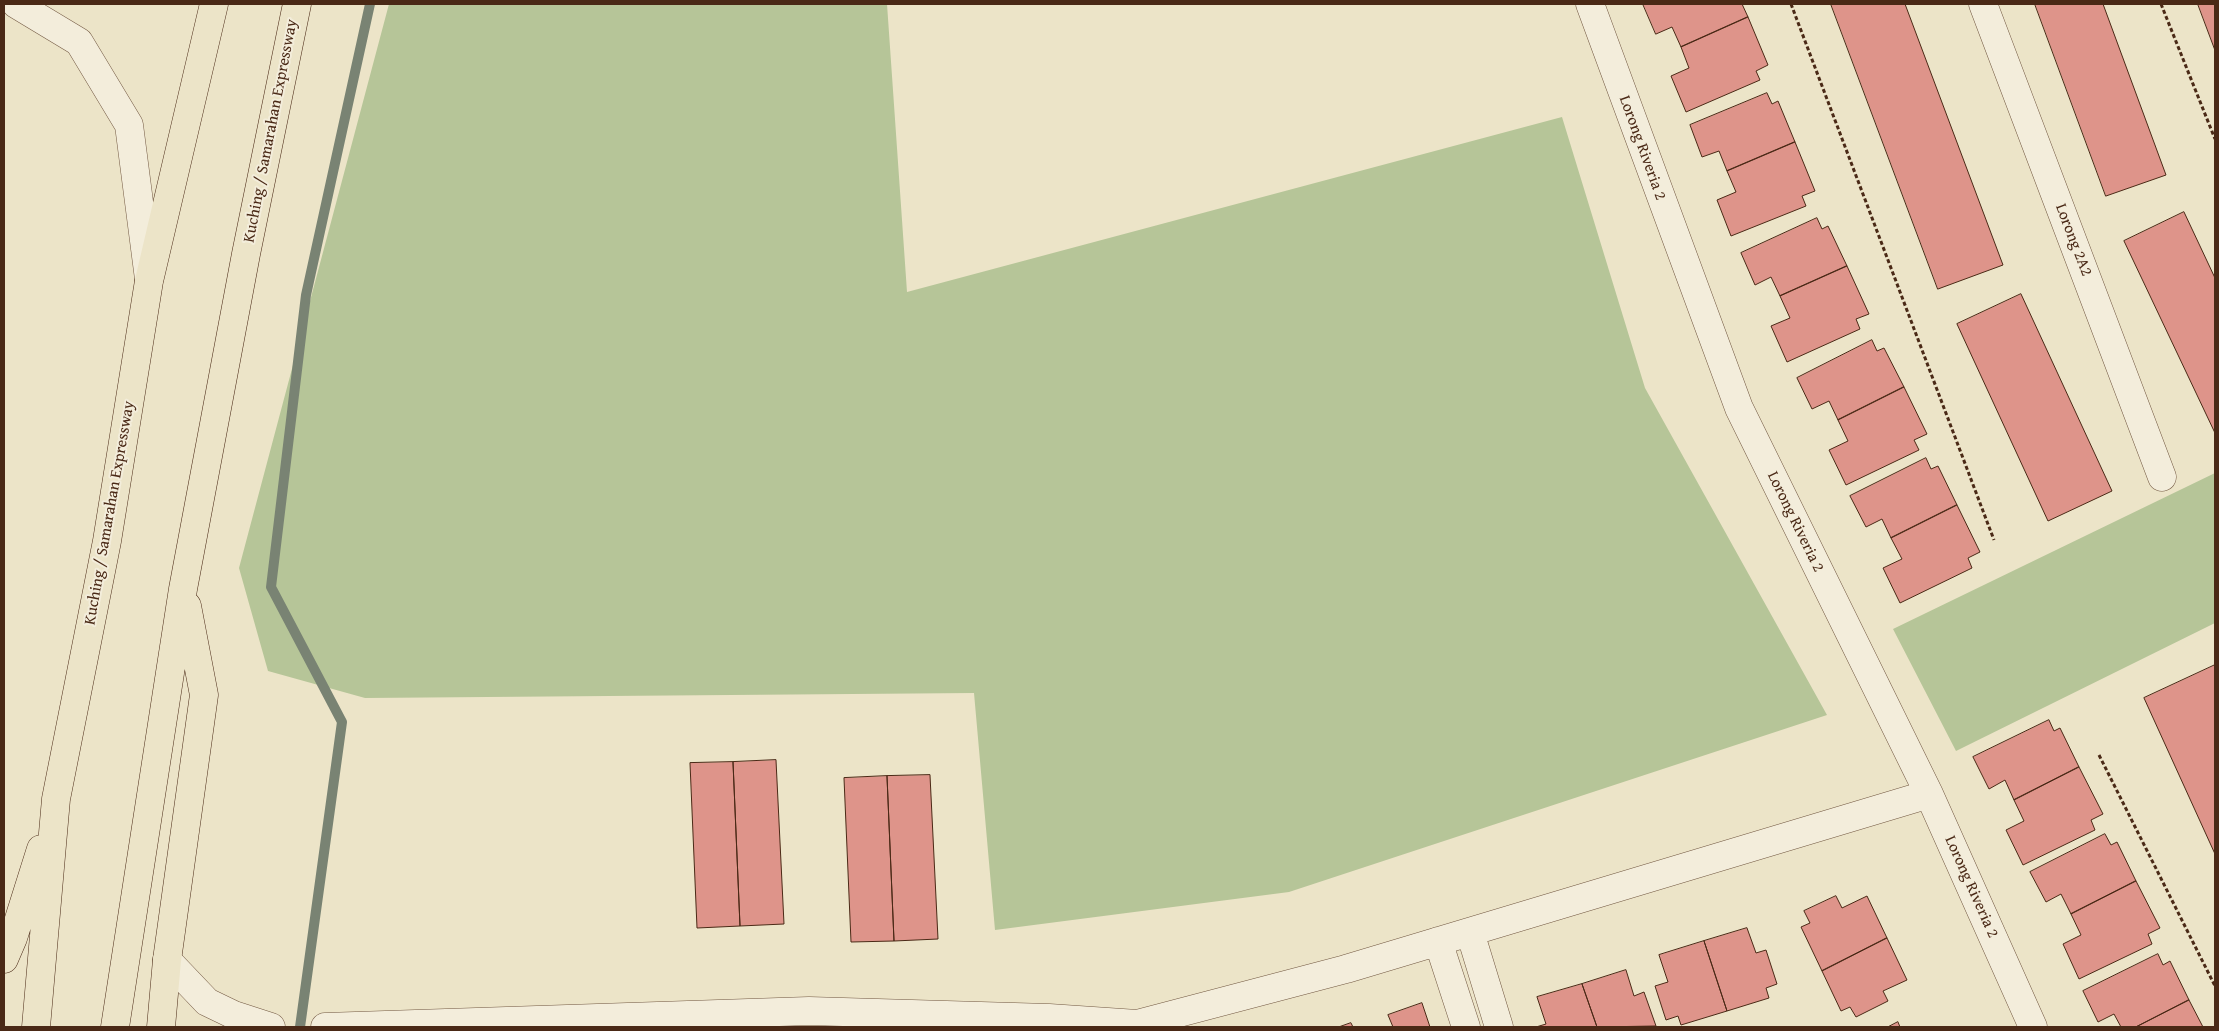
<!DOCTYPE html>
<style>
body{margin:0}
#map{position:relative;width:2219px;height:1031px;overflow:hidden;background:#ece4c8;font-family:"Gentium Book Plus",serif}
canvas{display:block}
.frame{position:absolute;inset:0;border:5px solid #4a2916;pointer-events:none}
</style>
<div id="map">
<canvas width="2219" height="1031"></canvas>
<div class="frame"></div>
</div>
<script>
const g = document.querySelector('canvas').getContext('2d');
g.lineJoin = 'round';
function fillPath(path, color) {
  g.fillStyle = color;
  g.fill(path, 'evenodd');
}
function trace(path, color, width, dash) {
  g.strokeStyle = color;
  g.lineWidth = width;
  g.lineCap = dash ? 'butt' : 'round';
  g.setLineDash(dash || []);
  g.stroke(path);
}
function write(font, color, halo, rows, align = 'center') {
  g.font = font + ' "Gentium Book Plus",serif';
  g.lineWidth = 4;
  g.setLineDash([]);
  g.textBaseline = 'middle';
  g.strokeStyle = halo;
  g.fillStyle = color;
  for (const [text, x, y, turn = 0] of rows) {
    g.save();
    g.translate(x, y);
    g.rotate((+turn || 0) * Math.PI / 180);
    g.textAlign = isNaN(turn) ? turn : align;
    if (halo) g.strokeText(text, 0, 0);
    g.fillText(text, 0, 0);
    g.restore();
  }
}
fillPath(new Path2D(`
 M389 4H887L907 292 1562 117 1645 388 1827 715 1289 892 995 930 974 693 365 698 268 671 239 568Z
 M2215 473V623L1956 751 1893 629Z`), '#b6c598');
trace(new Path2D(`
 M300 1027 342 722 271 587 306 295 370 4`), '#798373', 10);
const building = new Path2D(`
 M1643 4H1742L1748 17 1681 47 1672 27 1656 34Z
 M1831 4H1905L2003 265 1938 289Z
 M2035 4H2103L2166 175 2106 196Z
 M2198 4H2215V50Z
 M1748 17 1768 65 1756 71 1760 80 1686 112 1671 76 1689 68 1681 47Z
 M1767 93 1772 104 1778 101 1795 142 1727 171 1719 151 1702 157 1690 125Z
 M1795 142 1815 191 1802 196 1806 206 1731 236 1717 200 1736 192 1727 171Z
 M2184 212 2215 278V433L2124 241Z
 M1817 218 1822 229 1828 226 1847 266 1780 296 1771 277 1755 285 1741 253Z
 M1847 266 1869 314 1856 319 1860 329 1787 362 1771 326 1790 318 1780 296Z
 M2021 294 2112 491 2048 521 1957 324Z
 M1872 340 1877 351 1884 348 1904 387 1838 420 1829 401 1812 409 1797 378Z
 M1904 387 1927 434 1914 440 1919 450 1846 485 1829 450 1848 441 1838 420Z
 M1926 458 1931 469 1938 466 1957 505 1891 538 1882 519 1866 527 1850 496Z
 M1957 505 1980 552 1968 558 1972 568 1900 603 1883 568 1902 559 1891 538Z
 M2215 665V854L2144 698Z
 M2049 720 2054 731 2060 728 2079 767 2014 800 2005 780 1989 789 1973 757Z
 M776 760 784 924 740 926 733 762Z
 M733 762 740 926 697 928 690 763Z
 M2079 767 2103 814 2091 820 2095 830 2023 865 2006 830 2024 821 2014 800Z
 M930 775 938 939 894 941 887 776Z
 M887 776 894 941 851 942 844 778Z
 M2105 834 2111 845 2117 842 2136 881 2071 914 2061 894 2046 902 2030 872Z
 M2136 881 2160 928 2148 934 2152 944 2079 979 2063 944 2081 935 2071 914Z
 M1836 896 1842 908 1867 896 1887 938 1822 971 1801 927 1810 923 1804 911Z
 M1747 928 1756 953 1766 950 1777 984 1766 988 1769 998 1727 1011 1704 941Z
 M1887 938 1907 980 1883 991 1888 1001 1856 1017 1850 1007 1841 1011 1822 971Z
 M1704 941 1727 1011 1681 1025 1678 1016 1666 1020 1655 986 1668 982 1659 955Z
 M2158 954 2163 965 2170 961 2189 1000 2136 1027H2121L2114 1014 2098 1022 2083 991Z
 M1626 970 1634 996 1644 992 1656 1026 1597 1027 1582 984Z
 M1582 984 1597 1027H1536L1546 1024 1537 997Z
 M2189 1000 2203 1027H2136Z
 M1422 1003 1430 1027H1393L1388 1015Z
 M1898 1022 1900 1027H1888Z
 M1351 1023 1353 1027H1339Z`);
fillPath(building, '#de948a');
trace(building, '#4a2916', 1);
const street = new Path2D(`
 M16 4 79 42 129 125 149 279
 M1590 4 1739 408 1929 794 2033 1027
 M1983 4 2162 477
 M1470 932 1499 1027
 M1438 941 1466 1027
 M167 960 207 1002 234 1015 271 1027
 M325 1027 809 1011 1049 1018 1137 1024 1346 969 1929 794`);
const highway = new Path2D(`
 M4 959 13 938 41 849
 M36 1027 56 799 107 541 149 281 214 4
 M115 1027 183 589 246 254 297 4
 M161 1027 167 960 204 695 187 606`);
trace(street, '#725842', 29);
trace(highway, '#4a2916', 29);
trace(new Path2D(`
 M1791 4 1994 540
 M2161 4 2215 139
 M2099 755 2215 986`), '#4a2916', 3, [4, 2.5]);
trace(street, '#f3eddb', 28);
trace(highway, '#ece4c8', 28);
write('16px', '#4a2916', '#f3eddb', [
 ["Kuching / Samarahan Expressway",271,131,-79],
 ["Lorong Riveria 2",1642,148,70],
 ["Lorong 2A2",2073,240,69],
 ["Kuching / Samarahan Expressway",110,513,-80],
 ["Lorong Riveria 2",1795,522,64],
 ["Lorong Riveria 2",1971,887,66]
]);
</script>
